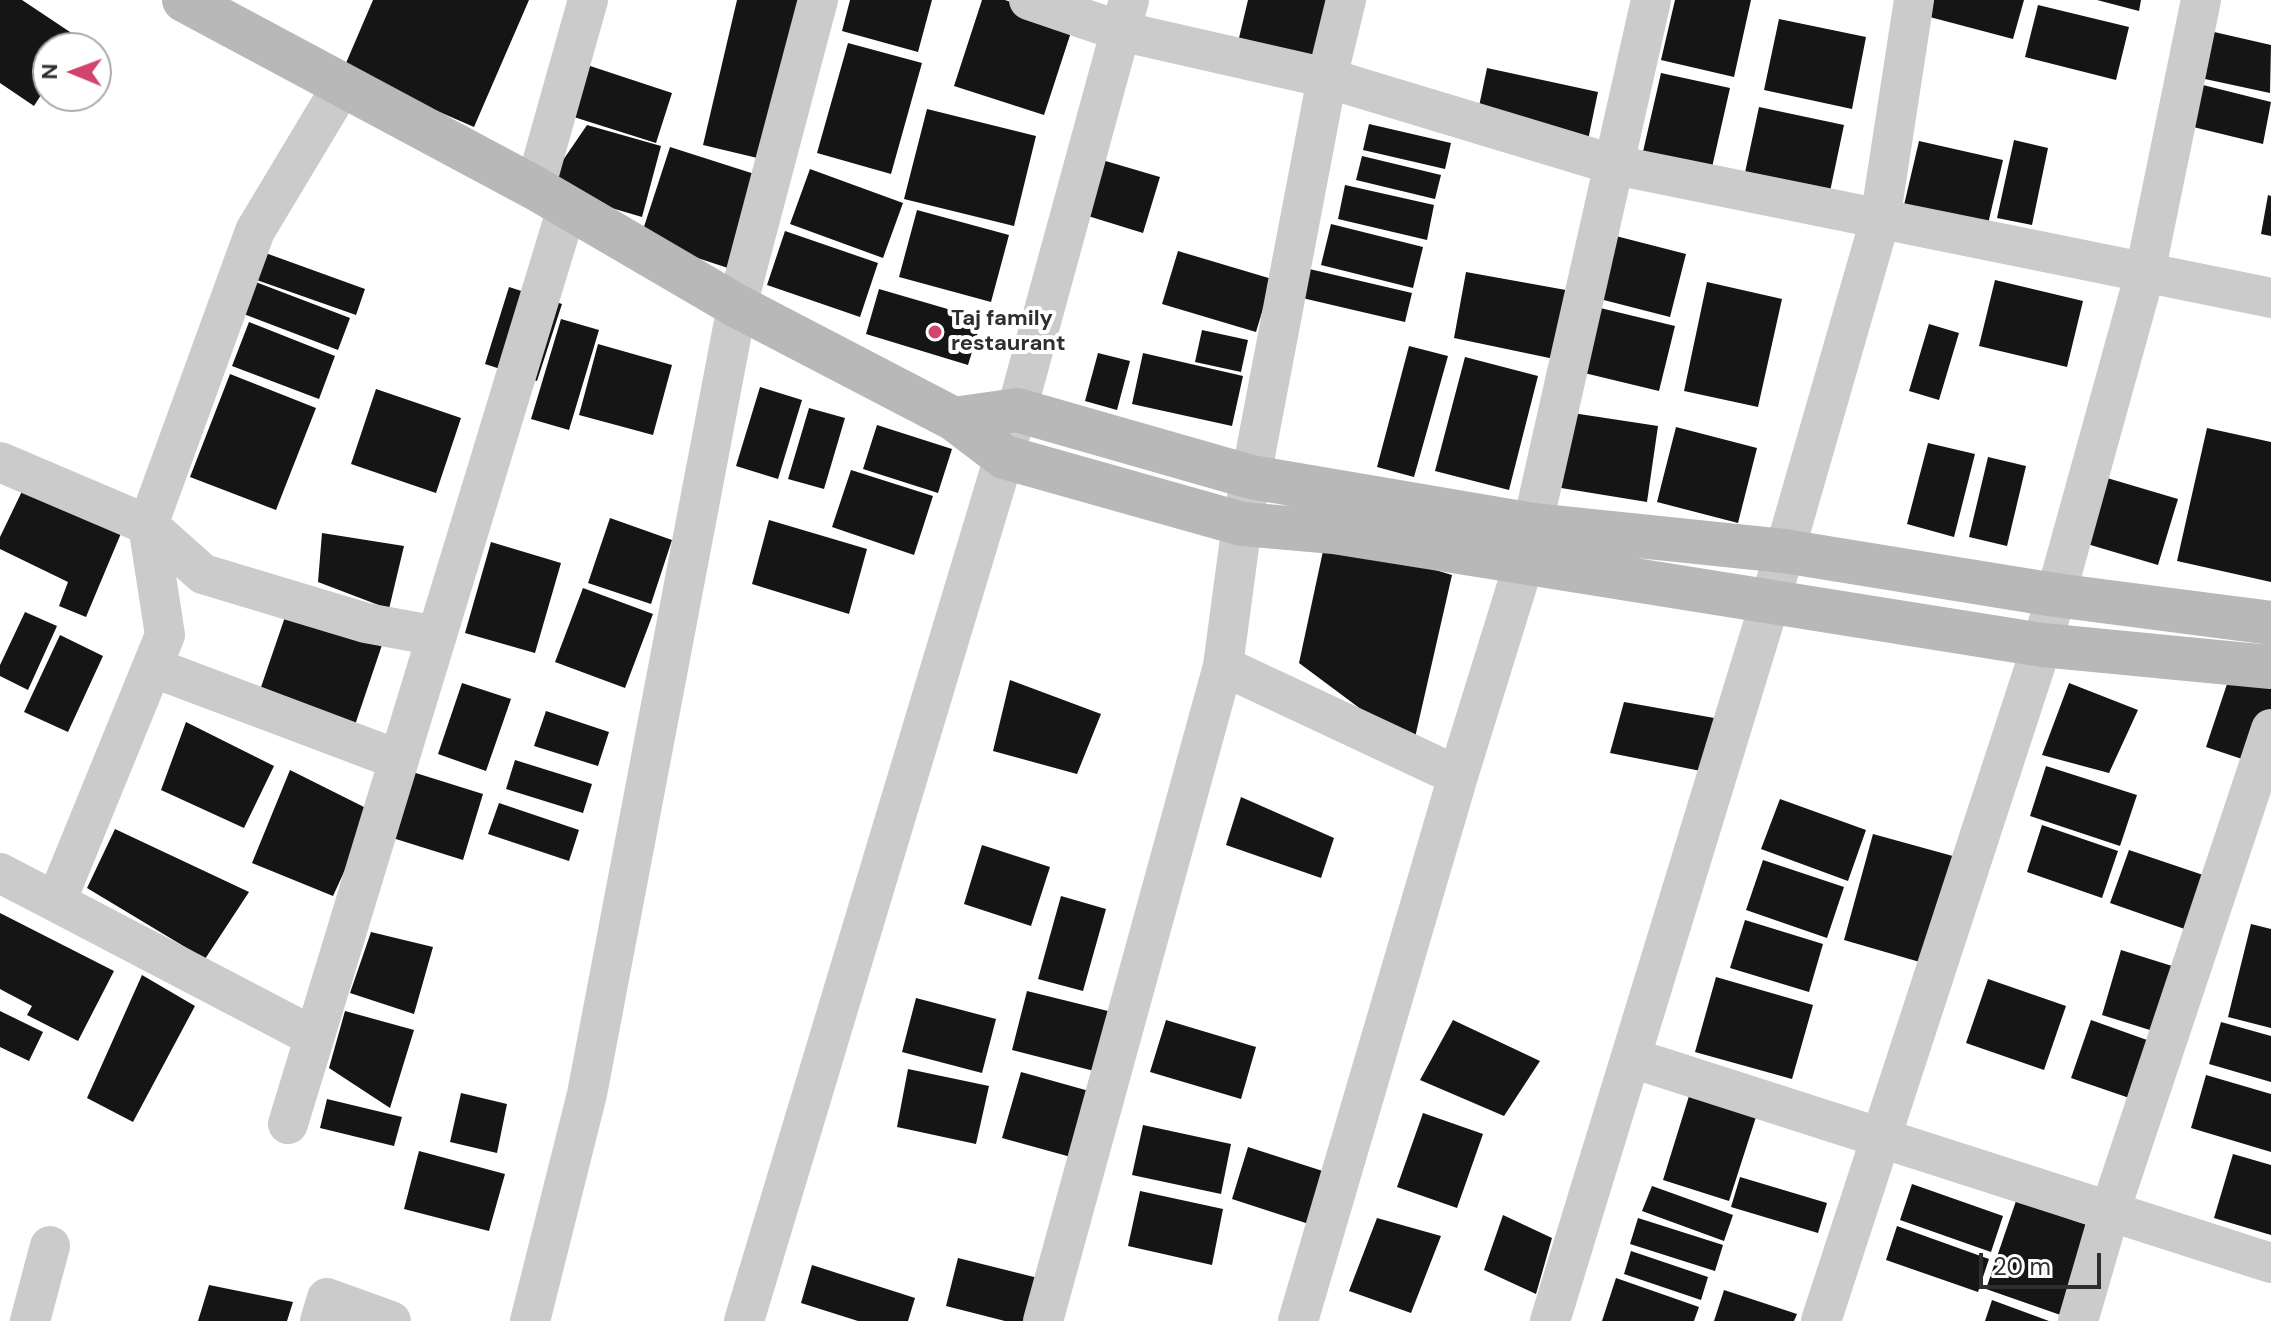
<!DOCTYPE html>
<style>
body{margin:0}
#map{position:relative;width:2271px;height:1321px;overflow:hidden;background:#fff;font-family:"DM Sans",sans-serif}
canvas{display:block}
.north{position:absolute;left:32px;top:32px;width:80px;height:80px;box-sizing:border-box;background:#fff;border:2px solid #ababab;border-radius:50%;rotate:271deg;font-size:22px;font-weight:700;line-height:32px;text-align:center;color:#2e2e2e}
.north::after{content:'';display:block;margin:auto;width:28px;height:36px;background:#d1446d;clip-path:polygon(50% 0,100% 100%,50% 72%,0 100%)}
.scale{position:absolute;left:1979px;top:1253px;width:122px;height:36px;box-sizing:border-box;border:4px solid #2e2e2e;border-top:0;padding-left:10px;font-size:24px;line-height:28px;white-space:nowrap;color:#2e2e2e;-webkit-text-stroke:6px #fff;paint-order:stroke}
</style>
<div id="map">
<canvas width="2271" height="1321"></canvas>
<div class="north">N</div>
<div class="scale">20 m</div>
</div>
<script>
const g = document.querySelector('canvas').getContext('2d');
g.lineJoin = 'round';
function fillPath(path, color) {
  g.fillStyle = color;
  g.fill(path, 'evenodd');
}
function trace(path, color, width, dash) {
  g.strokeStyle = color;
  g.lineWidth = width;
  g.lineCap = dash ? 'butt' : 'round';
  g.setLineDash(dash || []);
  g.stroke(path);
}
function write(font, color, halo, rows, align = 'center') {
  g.font = font + ' "DM Sans",sans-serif';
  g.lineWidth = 8;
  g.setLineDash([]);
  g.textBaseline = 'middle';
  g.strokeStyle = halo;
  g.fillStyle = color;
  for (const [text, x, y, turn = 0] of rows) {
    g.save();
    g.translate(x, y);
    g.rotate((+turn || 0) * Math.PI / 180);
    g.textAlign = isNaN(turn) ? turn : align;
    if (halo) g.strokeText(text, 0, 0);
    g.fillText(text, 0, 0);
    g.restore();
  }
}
fillPath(new Path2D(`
 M0 0H22L79 38 72 48H48V84L34 106 0 83Z
 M373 0H529L474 127 343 70Z
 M737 0H808L770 161 703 145Z
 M850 0H932L918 52 842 31Z
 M982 0H1005L1074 23 1044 115 954 86Z
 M1248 0H1334L1321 57 1239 38Z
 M1675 0H1751L1734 77 1661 60Z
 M1930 0H2024L2013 39 1926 16Z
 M2097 0H2141L2139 11Z
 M2038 5 2129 27 2116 80 2025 57Z
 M1779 19 1866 37 1852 109 1764 90Z
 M2201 29 2271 45 2270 93 2191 76Z
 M848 43 922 63 891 174 817 153Z
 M575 61 672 93 656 143 558 112Z
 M1487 68 1598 92 1588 140 1477 116Z
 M1661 73 1730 88 1708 185 1639 169Z
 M2195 83 2271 102 2263 144 2185 125Z
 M1759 107 1844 125 1828 201 1743 182Z
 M927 109 1036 136 1014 226 904 199Z
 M1369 124 1451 143 1445 169 1363 150Z
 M587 125 661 146 642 217 544 188Z
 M2014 140 2048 148 2032 225 1997 218Z
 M1919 141 2003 160 1988 224 1904 205Z
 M670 147 767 178 737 271 640 239Z
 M1362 156 1441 175 1435 199 1356 180Z
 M1092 157 1160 177 1143 233 1075 212Z
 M810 169 903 203 883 258 790 224Z
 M1345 185 1434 205 1427 240 1338 219Z
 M2268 195 2271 196V236L2261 234Z
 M917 210 1009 235 991 302 899 277Z
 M1331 224 1423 247 1413 288 1321 265Z
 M785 231 878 263 860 317 767 285Z
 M1608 234 1686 254 1670 317 1592 297Z
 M260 251 365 289 356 315 251 278Z
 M1178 251 1272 279 1256 332 1162 304Z
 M1305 268 1412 293 1405 322 1298 297Z
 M1466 272 1577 292 1559 360 1454 338Z
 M1995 280 2083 301 2067 367 1979 346Z
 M253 281 350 318 338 350 241 313Z
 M1707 282 1782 299 1758 407 1684 391Z
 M509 287 562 304 537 381 485 364Z
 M879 289 982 319 968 365 866 334Z
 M1592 306 1675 326 1659 391 1576 371Z
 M561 319 599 330 569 430 531 419Z
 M249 322 335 356 319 399 232 366Z
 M1929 324 1959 333 1939 400 1909 391Z
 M1202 330 1248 340 1241 372 1195 362Z
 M598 344 672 365 653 435 579 415Z
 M1409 346 1448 356 1414 477 1377 467Z
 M1098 353 1130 361 1117 410 1085 401Z
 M1143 353 1243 376 1232 426 1132 404Z
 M1465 357 1538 376 1509 490 1435 471Z
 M230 374 316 408 276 510 190 477Z
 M760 387 802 400 778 479 736 466Z
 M376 389 461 418 436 493 351 464Z
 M809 408 845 418 824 489 788 479Z
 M1566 412 1658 426 1647 502 1555 487Z
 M877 425 952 449 938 493 863 469Z
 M1676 427 1757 448 1738 523 1657 502Z
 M2207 428 2271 442V582L2177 561Z
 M1928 443 1975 454 1954 537 1907 524Z
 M1988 457 2026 466 2007 546 1969 537Z
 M851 470 933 496 914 555 832 527Z
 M2097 475 2178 499 2158 565 2077 541Z
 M25 485 122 531 86 617 59 606 68 582 0 549V537Z
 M610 518 672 540 651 604 588 583Z
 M769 520 867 549 849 614 752 584Z
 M322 533 404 546 389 609 318 582Z
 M1326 537 1452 575 1414 742H1405L1299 663Z
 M491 542 561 563 535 653 465 633Z
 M583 588 653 614 625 688 555 662Z
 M25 612 57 626 28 690 0 676V665Z
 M286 614 382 645 355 725 259 693Z
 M60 635 103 656 68 732 24 712Z
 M2230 675 2271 688V710L2254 763 2206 747Z
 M1010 680 1101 714 1077 774 993 751Z
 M462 683 511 699 486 771 438 754Z
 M2069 683 2138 710 2109 773 2042 755Z
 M1624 702 1720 719 1706 772 1610 753Z
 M546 711 609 732 598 766 534 746Z
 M186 722 274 766 244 828 161 790Z
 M515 760 592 784 583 813 506 789Z
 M2046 766 2137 795 2120 846 2030 816Z
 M403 769 483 794 463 860 383 835Z
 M290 770 372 811 333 896 252 863Z
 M1241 797 1334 838 1321 878 1226 845Z
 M1780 799 1866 830 1848 881 1761 849Z
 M499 803 579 830 569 861 488 834Z
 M2042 825 2118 851 2102 898 2027 872Z
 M115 829 249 892 205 959 87 888Z
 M1873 834 1960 858 1930 965 1844 940Z
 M982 845 1050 867 1031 926 964 904Z
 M2129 850 2218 880 2199 934 2110 903Z
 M1763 860 1844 887 1827 938 1746 910Z
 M1061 896 1106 909 1083 991 1038 979Z
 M0 913 114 971 78 1041 27 1015 32 1006 0 989Z
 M1745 920 1823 944 1809 992 1730 968Z
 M2251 924 2271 929V1028L2228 1017Z
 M371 932 433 947 414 1014 350 993Z
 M2121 950 2185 970 2166 1035 2102 1015Z
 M142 975 195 1006 133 1122 87 1098Z
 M1716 977 1813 1005 1792 1079 1695 1052Z
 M1988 979 2066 1006 2044 1070 1966 1043Z
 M1027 991 1112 1012 1098 1072 1012 1050Z
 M916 998 996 1019 982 1073 902 1052Z
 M0 1011 43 1032 29 1061 0 1047Z
 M345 1011 414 1030 390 1108 329 1068Z
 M1166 1020 1256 1047 1241 1099 1150 1072Z
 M1453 1020 1540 1061 1504 1116 1420 1080Z
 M2091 1020 2161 1045 2141 1102 2071 1078Z
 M2221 1022 2271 1036V1082L2209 1064Z
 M908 1069 989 1086 976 1144 897 1127Z
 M1021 1072 1107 1096 1089 1162 1002 1138Z
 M2206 1075 2271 1094V1152L2191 1128Z
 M461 1093 507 1104 497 1153 450 1142Z
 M1689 1096 1756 1117 1729 1201 1663 1180Z
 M327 1099 402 1117 394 1146 320 1128Z
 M1423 1113 1483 1134 1457 1208 1397 1187Z
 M1143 1125 1231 1144 1221 1194 1132 1175Z
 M1248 1147 1332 1174 1315 1226 1232 1199Z
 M419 1151 505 1174 489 1231 404 1209Z
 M2233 1154 2271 1165V1235L2214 1218Z
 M1740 1177 1827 1203 1818 1233 1731 1207Z
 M1912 1184 2003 1216 1991 1252 1900 1220Z
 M1652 1186 1733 1215 1724 1241 1642 1211Z
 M1140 1191 1223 1209 1212 1265 1128 1246Z
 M2016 1201 2102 1230 2072 1319 1986 1289Z
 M1503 1215 1552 1238 1536 1294 1484 1270Z
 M1377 1218 1441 1236 1411 1313 1349 1291Z
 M1638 1218 1723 1245 1715 1271 1630 1244Z
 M1897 1226 1989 1259 1978 1292 1886 1260Z
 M1631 1251 1708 1277 1701 1300 1624 1274Z
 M958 1258 1042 1279 1032 1321H1005L946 1306Z
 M812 1265 915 1298 908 1321H858L801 1303Z
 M1616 1278 1699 1307 1694 1321H1602Z
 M209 1285 293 1302 287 1321H198Z
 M1724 1290 1797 1314 1794 1321H1714Z
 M1992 1300 2049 1321H1985Z`), '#151515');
trace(new Path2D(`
 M1029 0 1120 31 1327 78 1615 165 2271 298
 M535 188 588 0
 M0 462 148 525 203 574 366 623 437 636
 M1223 666 1242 524 1327 78 1346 0
 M152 667 399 760
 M1458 776 1524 563 1651 0
 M0 873 56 902
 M314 1037 56 902 165 635 148 525 255 231 342 86
 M1632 1058 2271 1263
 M288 1124 567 208
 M30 1321 50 1246
 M320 1321 327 1298 391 1321
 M530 1321 587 1094 737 306 818 0
 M744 1321 1004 457 1129 0
 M1043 1321 1223 666 1458 776 1298 1321
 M1550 1321 1770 602 1880 220 1914 0
 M1821 1321 2042 645 2145 273 2201 0
 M2078 1321 2110 1211 2271 729`), '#cbcbcb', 40);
trace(new Path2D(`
 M184 0 535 188 737 306 954 419 1004 457 1242 524 1334 532 2042 645 2271 667
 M954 419 1017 410 1251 477 1533 525 1784 551 2055 595 2271 623`), '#b8b8b8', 44);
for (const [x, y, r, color] of [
 [935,332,8,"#d1446d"]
]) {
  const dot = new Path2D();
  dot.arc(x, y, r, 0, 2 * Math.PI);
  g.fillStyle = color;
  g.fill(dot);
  trace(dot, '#fff', 3);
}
write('bold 22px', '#2e2e2e', '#fff', [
 ["Taj family",951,319],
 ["restaurant",951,344]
], 'left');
</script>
